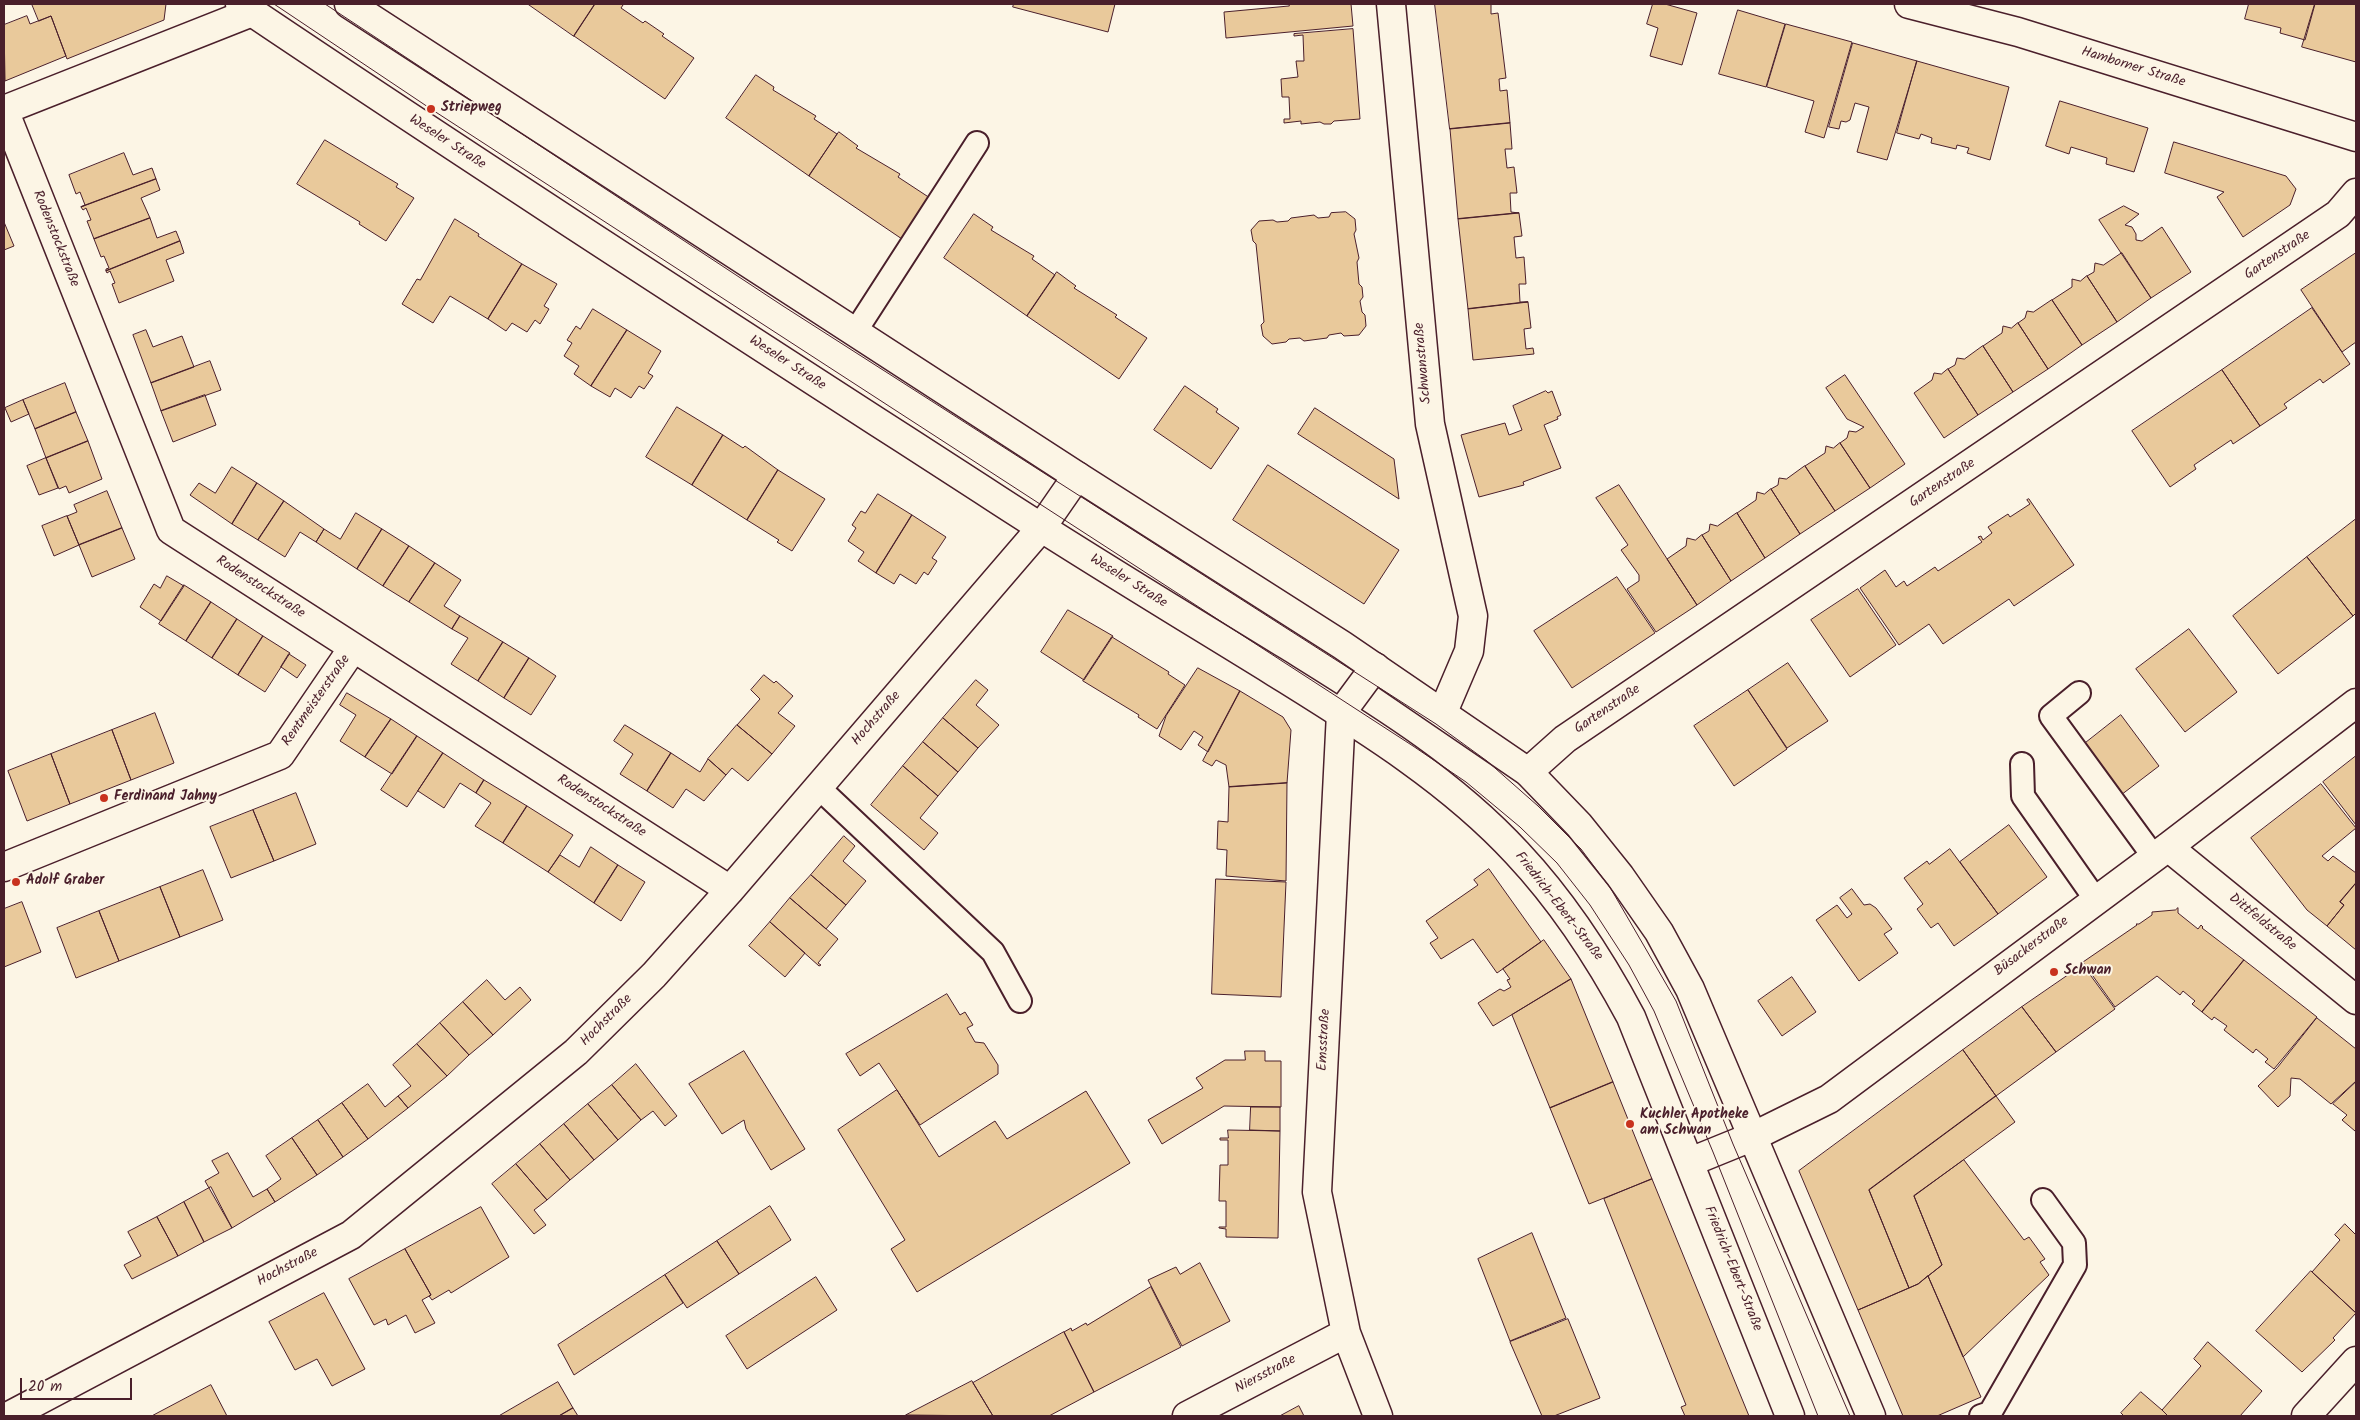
<!DOCTYPE html>
<meta charset="utf-8">
<style>
body{margin:0}
#map{position:relative;width:2360px;height:1420px;overflow:hidden;background:#fcf5e5;font-family:Kalam,sans-serif}
canvas{display:block}
.frame{position:absolute;inset:0;border:5px solid #4a1f2b;pointer-events:none}
.scale{position:absolute;left:20px;top:1378px;width:112px;height:22px;box-sizing:border-box;border:2px solid #4a1f2b;border-top:0;padding-left:6px;font-size:15px;line-height:18px;white-space:nowrap;color:#4a1f2b;-webkit-text-stroke:4px #fcf5e5;paint-order:stroke}
</style>
<div id="map">
<canvas width="2360" height="1420"></canvas>
<div class="frame"></div>
<div class="scale">20 m</div>
</div>
<script>
const g = document.querySelector('canvas').getContext('2d');
g.lineJoin = 'round';
function fillPath(path, color) {
  g.fillStyle = color;
  g.fill(path, 'evenodd');
}
function trace(path, color, width, dash) {
  g.strokeStyle = color;
  g.lineWidth = width;
  g.lineCap = dash ? 'butt' : 'round';
  g.setLineDash(dash || []);
  g.stroke(path);
}
function write(font, color, halo, rows, align = 'center') {
  g.font = font + ' Kalam,sans-serif';
  g.lineWidth = 4;
  g.setLineDash([]);
  g.textBaseline = 'middle';
  g.strokeStyle = halo;
  g.fillStyle = color;
  for (const [text, x, y, turn = 0] of rows) {
    g.save();
    g.translate(x, y);
    g.rotate((+turn || 0) * Math.PI / 180);
    g.textAlign = isNaN(turn) ? turn : align;
    if (halo) g.strokeText(text, 0, 0);
    g.fillText(text, 0, 0);
    g.restore();
  }
}
const building = new Path2D(`
 M32 4H166L164 20 67 59 51 16 39 21Z
 M528 4H595L574 36Z
 M595 4H621L623 5 621 8 643 23 645 21 664 34 662 36 694 58 665 99 574 36Z
 M1014 4H1115L1108 32 1013 7Z
 M1289 4H1351L1353 26 1226 38 1224 12 1289 6Z
 M1435 4H1491V14L1498 13 1506 78 1499 79 1500 91 1507 90 1510 123 1450 129Z
 M1653 4H1665L1697 13 1682 65 1650 56 1658 28 1647 24Z
 M2249 4H2315L2305 40 2280 33 2281 28 2245 19Z
 M2315 4H2356V62L2302 47Z
 M1738 10 1785 24 1766 87 1719 74Z
 M27 16 30 24 51 16 66 56 5 81 4 25Z
 M1786 24 1852 42 1824 138 1805 132 1814 101 1767 87Z
 M1353 29 1360 119 1334 121 1331 124H1324L1320 122 1301 124V121L1284 123V119H1290L1289 97H1282L1281 79 1298 77 1296 61H1304L1303 35 1294 36V34Z
 M1853 43 1917 61 1887 160 1857 152 1869 107 1855 103 1850 120 1846 122 1841 121 1839 129 1829 127Z
 M1917 61 2009 87 1990 160 1967 153 1969 148 1957 145 1956 149 1931 143 1932 138 1921 134 1919 139 1897 133Z
 M756 75 774 87 773 90 816 116 814 119 837 134 809 176 726 118Z
 M2060 101 2148 128 2134 172 2106 164 2107 158 2071 147 2069 154 2046 146Z
 M1510 123 1512 149H1505L1507 168 1514 167 1517 193H1510L1511 212 1519 213 1458 219 1450 129Z
 M839 132 858 146 856 148 900 174 898 177 930 198 902 239 809 176Z
 M325 140 398 184 396 187 414 198 386 241 359 224 360 222 297 184Z
 M2174 142 2286 176 2296 189 2290 205 2243 237 2217 197 2224 192 2165 173Z
 M124 153 133 175 152 168 156 179 81 207 85 205 80 192 76 194 69 175Z
 M156 179 160 190 141 198 150 218 94 239 87 221 91 220 86 208 83 210 81 207Z
 M2124 206 2139 214 2125 225 2132 227 2136 234V240L2142 241 2162 227 2191 272 2151 298 2099 220Z
 M1346 212 1355 219 1356 230 1354 234 1359 258 1357 262 1359 284 1362 287 1363 297 1360 301 1362 312 1365 315 1366 326 1359 335 1344 336 1341 333 1329 335 1327 338 1304 341 1300 338 1289 339 1286 342 1272 344 1263 336 1261 325 1264 322 1256 244 1253 241 1251 230 1259 221 1273 220 1277 222 1288 221 1291 218 1314 215 1318 218 1329 217 1331 213Z
 M1519 213 1522 236 1514 237 1516 258 1524 257 1526 284H1519L1520 302H1528L1468 309 1458 219Z
 M974 214 993 227 991 230 1034 256 1032 259 1055 275 1027 316 944 258Z
 M150 218 157 238 176 231 180 241 106 271V269L109 268 104 256 101 257 94 239Z
 M455 219 479 234 478 236 522 264 488 319 450 296 433 323 402 304 417 279 420 280Z
 M4 222 14 246 4 250Z
 M180 241 184 253 166 260 174 281 119 303 112 284 115 283 110 271 107 273 106 271Z
 M2122 253 2151 298 2117 322 2087 276 2094 272 2095 263 2103 265Z
 M2356 253V342L2342 352 2301 290Z
 M522 264 557 284 544 306 549 309 540 324 535 320 527 332 512 323 506 331 488 319Z
 M1057 272 1076 286 1074 288 1117 315 1115 317 1147 338 1119 379 1027 316Z
 M2087 276 2117 322 2082 345 2052 300 2072 287V279L2080 281Z
 M2052 300 2082 345 2048 369 2018 323 2025 318 2027 311 2033 312Z
 M1528 302 1531 328 1524 329 1526 349 1533 348 1534 354 1473 360 1468 309Z
 M2312 308 2350 364 2323 383 2320 379 2284 404 2287 408 2260 426 2222 370Z
 M593 309 627 330 591 386 574 374 579 366 564 356 572 343 567 340 576 326 580 329Z
 M2018 323 2048 369 2013 392 1983 346 2002 333 2003 326 2011 328Z
 M146 330 153 347 182 336 194 367 151 383 133 335Z
 M627 330 661 351 648 373 653 376 644 389 639 386 631 398 615 388 610 397 591 386Z
 M1983 346 2013 392 1978 415 1948 369 1955 365 1957 358 1964 359Z
 M210 361 221 390 161 411 151 383Z
 M1948 369 1978 415 1944 438 1914 393 1932 380 1934 373 1941 374Z
 M2222 370 2260 426 2233 444 2231 440 2194 465 2196 469 2170 487 2132 431Z
 M1845 375 1905 464 1870 488 1840 443 1847 438 1849 431 1856 432 1864 427 1847 419 1826 388Z
 M65 383 76 412 35 429 23 400Z
 M1185 386 1218 409 1216 412 1239 428 1211 469 1154 430Z
 M1546 391 1548 393 1552 391 1561 415 1557 417 1558 419 1544 425 1561 468 1523 482 1524 485 1479 497 1461 435 1505 423 1509 435 1522 430 1513 406Z
 M205 395 216 425 173 442 161 411Z
 M23 400 29 414 11 422 5 408Z
 M677 407 723 435 692 485 646 457Z
 M1315 408 1394 459 1399 499 1298 434Z
 M76 412 88 441 46 458 35 429Z
 M723 435 743 448 745 446 778 470 747 520 692 485Z
 M88 441 102 479 69 493 66 486 59 489 46 458Z
 M1840 443 1870 488 1835 511 1805 466 1825 453 1826 446 1833 448Z
 M46 458 58 488 39 495 27 466Z
 M1268 465 1399 550 1364 604 1233 520Z
 M1805 466 1835 511 1800 534 1771 489 1778 485 1779 478 1786 479Z
 M232 467 257 483 232 524 190 495 199 483 215 493Z
 M778 470 825 499 792 551 777 542 779 540 747 520Z
 M257 483 284 501 258 540 232 524Z
 M1619 485 1697 605 1656 632 1627 589 1639 581V575L1621 550 1628 545 1596 498Z
 M1771 489 1800 534 1765 558 1737 513 1756 500 1757 492 1764 494Z
 M107 491 122 528 79 545 67 516 77 512 74 505Z
 M878 494 912 515 876 573 858 561 864 552 848 541 856 528 852 525 861 511 865 513Z
 M2029 499 2074 565 2014 606 2009 599 1943 644 1929 624 1899 645 1860 588 1885 570 1896 587 1904 581 1907 586 1935 567 1938 571 1982 542 1978 537 1981 536 1983 540 1992 533 1988 527 2008 514 2010 517 2030 504 2027 500Z
 M284 501 324 529 316 542 300 532 285 557 258 540Z
 M356 513 382 529 357 569 316 542 324 529 340 539Z
 M1737 513 1765 558 1731 581 1702 535 1709 531 1710 524 1717 526Z
 M912 515 946 537 932 558 937 561 928 575 924 572 916 584 900 574 894 584 876 573Z
 M67 516 79 545 54 556 42 526Z
 M2356 519V613L2353 616 2307 557Z
 M122 528 135 559 92 577 79 545Z
 M382 529 409 546 383 586 357 569Z
 M1702 535 1731 581 1697 605 1667 559 1686 546 1687 538 1695 540Z
 M409 546 435 563 409 602 383 586Z
 M2307 557 2353 616 2278 674 2233 616Z
 M435 563 461 580 444 606 460 616 452 629 409 602Z
 M167 576 184 586 161 621 140 607 154 584 160 588Z
 M1617 577 1655 633 1572 688 1534 631Z
 M184 585 211 602 186 641 159 624Z
 M1858 589 1896 645 1850 677 1811 620Z
 M211 602 237 619 212 658 186 641Z
 M1068 610 1113 636 1084 680 1041 652Z
 M460 616 503 642 478 681 451 664 468 638 452 629Z
 M237 619 263 636 238 675 212 658Z
 M2189 629 2237 692 2185 732 2136 669Z
 M263 636 290 653 265 692 238 675Z
 M1112 637 1169 672 1168 674 1185 685 1157 729 1138 717 1139 715 1083 681Z
 M503 642 529 658 504 698 478 681Z
 M289 654 306 665 297 678 281 667Z
 M529 658 556 676 531 715 504 698Z
 M1788 663 1828 721 1787 748 1748 690Z
 M1198 668 1240 691 1208 752 1198 745 1203 737 1194 731 1181 750 1159 736 1166 716Z
 M764 675 774 683 776 681 793 696 778 713 795 726 772 754 737 725 760 699 751 690Z
 M976 680 988 690 976 705 999 725 978 748 943 718Z
 M1748 690 1787 749 1734 786 1694 726Z
 M1240 691 1283 717 1291 730 1287 783 1229 787 1226 765 1216 760 1212 766 1203 761Z
 M347 693 391 719 365 757 340 741 356 715 340 705Z
 M155 713 174 763 131 780 112 730Z
 M2121 715 2159 766 2121 795 2083 745Z
 M943 718 978 748 958 772 923 742Z
 M391 719 417 736 392 774 365 757Z
 M625 725 671 753 647 791 620 774 633 754 614 741Z
 M737 725 772 754 748 781 732 768 726 775 708 759Z
 M112 730 131 780 70 804 51 754Z
 M417 736 443 753 407 807 381 790Z
 M923 742 958 772 938 796 903 766Z
 M443 753 484 780 476 793 460 783 444 808 418 791Z
 M671 753 700 772 708 759 726 775 704 801 686 789 673 808 647 791Z
 M51 754 70 804 27 821 8 771Z
 M2356 756V825L2323 782Z
 M903 766 938 796 920 818 938 833 924 850 871 805Z
 M484 780 527 806 503 843 475 826 491 803 476 793Z
 M1287 783 1286 881 1226 876 1227 850 1217 849 1218 821 1228 822 1229 787Z
 M2321 784 2356 828 2322 856 2328 861 2333 856 2356 873V883L2340 902 2344 905 2327 926 2307 910 2251 838Z
 M296 793 316 844 274 861 253 810Z
 M527 806 573 835 548 872 503 843Z
 M253 810 274 861 231 878 210 827Z
 M2009 825 2047 877 1998 914 1960 862Z
 M844 836 855 846 843 861 866 881 846 905 811 875Z
 M591 847 618 865 594 903 548 872 560 855 579 867Z
 M1950 849 1998 914 1954 946 1938 923 1931 928 1917 909 1923 904 1904 878 1927 861 1929 864Z
 M618 865 645 882 621 921 594 903Z
 M1489 869 1541 942 1497 973 1473 939 1441 959 1430 943 1438 938 1426 921 1478 885 1474 880Z
 M203 870 223 920 180 937 160 887Z
 M811 875 846 905 826 929 790 898Z
 M1216 879 1286 882 1281 997 1212 994Z
 M2356 883V950L2327 926 2344 905 2340 902Z
 M160 887 180 937 119 961 99 911Z
 M1852 889 1864 905 1870 904 1876 908 1892 929 1884 934 1898 953 1859 981 1816 920 1837 905 1847 918 1852 914 1840 898Z
 M790 898 838 939 818 963 821 965 819 966 770 922Z
 M22 902 41 952 4 967V909Z
 M2178 908V913L2198 929 2201 925 2203 927 2202 928 2244 960 2202 1012 2192 1004 2195 1001 2183 991 2180 995 2157 976 2115 1007 2083 962 2137 925 2136 924H2139L2152 915V912L2175 910Z
 M99 911 119 961 76 978 57 928Z
 M770 922 805 953 785 977 749 946Z
 M1544 940 1571 979 1493 1026 1478 1003 1500 989 1504 991 1511 987 1507 980 1510 979 1503 969Z
 M2244 960 2317 1017 2274 1069 2265 1062 2268 1059 2256 1049 2253 1053 2224 1030 2227 1026 2214 1017 2212 1020 2202 1012Z
 M2083 965 2115 1009 2056 1052 2022 1007Z
 M1792 977 1816 1012 1782 1036 1758 1001Z
 M1571 979 1613 1082 1550 1108 1512 1015Z
 M487 980 505 1000 520 987 531 1000 493 1035 463 1002Z
 M947 994 960 1015 965 1012 973 1025 967 1028 975 1042 984 1043 998 1065V1074L920 1125 879 1063 860 1076 846 1054Z
 M463 1002 493 1035 469 1055 440 1023Z
 M2022 1007 2056 1052 1996 1096 1963 1050Z
 M2317 1018 2356 1049V1081L2331 1104 2300 1079 2291 1078 2290 1096 2278 1107 2258 1086 2277 1068Z
 M440 1023 469 1055 447 1076 417 1044Z
 M417 1044 447 1076 408 1108 398 1096 411 1086 393 1065Z
 M1963 1050 1996 1096 1869 1190 1909 1288 1858 1310 1799 1171Z
 M744 1051 805 1149 771 1170 746 1129 744 1120 722 1134 689 1084Z
 M1245 1051H1265V1061H1281V1107L1224 1106 1162 1144 1148 1120 1203 1088 1196 1078 1225 1060H1245Z
 M636 1064 677 1116 665 1126 653 1111 641 1120 612 1085Z
 M1613 1082 1652 1179 1589 1204 1550 1108Z
 M2356 1082V1130L2355 1131 2342 1120 2347 1115 2333 1104Z
 M368 1084 385 1107 398 1096 408 1108 368 1139 342 1103Z
 M612 1085 641 1120 618 1140 588 1104Z
 M897 1090 939 1157 995 1121 1007 1139 1086 1091 1130 1163 917 1292 891 1249 905 1240 838 1130Z
 M1996 1096 2015 1122 1914 1196 1942 1265 1918 1284 1909 1288 1869 1190Z
 M342 1103 368 1139 343 1157 318 1120Z
 M588 1104 618 1140 594 1160 564 1124Z
 M1251 1107H1280V1131L1250 1130Z
 M318 1120 343 1157 317 1175 292 1138Z
 M564 1124 594 1160 570 1180 540 1144Z
 M1228 1130 1280 1131 1278 1238 1226 1237V1229L1219 1228V1227H1226V1201H1219L1220 1165H1228V1140H1220V1138H1228Z
 M292 1138 317 1175 275 1202 267 1189 281 1179 266 1156Z
 M540 1144 570 1180 547 1200 516 1164Z
 M228 1153 253 1197 267 1189 275 1202 232 1228 205 1181 219 1173 212 1161Z
 M1964 1160 2024 1240 2029 1237 2045 1259 2040 1262 2049 1275 1963 1357 1928 1276 1942 1265 1914 1196Z
 M516 1164 547 1200 534 1210 546 1225 534 1234 492 1184Z
 M1652 1179 1749 1416H1685L1681 1407 1686 1405 1604 1199Z
 M211 1187 232 1228 204 1242 184 1202Z
 M184 1202 204 1242 178 1256 157 1217Z
 M770 1206 791 1240 739 1274 717 1241Z
 M481 1207 509 1257 451 1293 449 1290 432 1300 429 1296 431 1295 405 1249Z
 M157 1217 178 1256 132 1279 124 1265 141 1256 128 1232Z
 M2345 1224 2356 1235V1313L2312 1272 2340 1240 2335 1235Z
 M1532 1233 1566 1318 1510 1341 1478 1259Z
 M717 1241 739 1274 687 1308 665 1275Z
 M405 1249 431 1295 422 1300 435 1323 415 1333 406 1315 388 1325 386 1319 374 1325 349 1279Z
 M1200 1263 1230 1321 1182 1346 1148 1280 1176 1267 1180 1274Z
 M2311 1271 2356 1313 2333 1338 2335 1340 2302 1372 2256 1331Z
 M665 1275 683 1303 574 1375 558 1345Z
 M1928 1276 1981 1397 1937 1416H1903L1858 1310 1918 1284Z
 M816 1277 837 1310 747 1369 726 1336Z
 M1151 1287 1181 1347 1094 1392 1064 1332 1071 1328 1072 1331 1086 1323 1087 1325Z
 M324 1293 365 1369 332 1386 317 1359 295 1370 269 1322Z
 M1568 1319 1600 1398 1554 1416H1542L1510 1342Z
 M1064 1332 1094 1392 1049 1416H993L973 1383Z
 M2208 1342 2262 1391 2240 1416H2168L2162 1410 2201 1366 2194 1359Z
 M972 1381 993 1416 906 1415Z
 M558 1382 573 1408 559 1416H499Z
 M211 1385 227 1416H152Z
 M2141 1392 2162 1410 2168 1416H2124L2121 1413Z
 M1299 1406 1304 1416H1280Z
 M573 1408 578 1416H559Z`);
fillPath(building, '#e9c99b');
trace(building, '#4a1f2b', 1);
const service = new Path2D(`
 M855 332 977 143
 M2079 693 2051 716 2154 857
 M2022 764 2023 796 2096 900
 M818 787 993 952 1020 1001
 M1981 1416 1990 1413 2075 1265 2074 1243 2043 1200`);
const minor = new Path2D(`
 M1391 4 1430 424 1473 616 1469 651 1443 712
 M252 12 4 110 171 530 730 890
 M1375 667 1341 713 1317 1192 1346 1333 1378 1416
 M1528 772 1565 739 2338 214 2356 193
 M2168 847 2356 1000
 M4 867 280 755 353 648
 M1690 1162 1754 1136 1829 1099 2168 847 2356 703
 M9 1416 351 1235 576 1052 654 975 730 890 1041 528 1077 476
 M1187 1416 1346 1333
 M2306 1416 2356 1361`);
const tertiary = new Path2D(`
 M1909 4 2018 32 2356 137`);
const secondary = new Path2D(`
 M240 4C488 171 740 333 992 496 1084 556 1179 613 1273 671 1358 724 1449 779 1517 853 1563 902 1600 959 1631 1017L1790 1416
 M349 4 1077 476 1342 645 1528 772 1579 825 1620 876 1659 932 1690 989 1871 1416`);
trace(service, '#4a1f2b', 26);
trace(minor, '#4a1f2b', 31);
trace(tertiary, '#4a1f2b', 31);
trace(secondary, '#4a1f2b', 31);
trace(service, '#fcf5e5', 22);
trace(minor, '#fcf5e5', 28);
trace(tertiary, '#fcf5e5', 28);
trace(secondary, '#fcf5e5', 28);
trace(new Path2D(`
 M274 4 431 109 1413 746 1466 782 1520 827 1557 863 1590 905 1629 965 1654 1011 1713 1152 1818 1416
 M325 4 783 306 1436 724 1487 761 1538 806 1581 849 1611 889 1676 1001 1733 1144 1850 1416`), '#4a1f2b', 1);
for (const [x, y, r, color] of [
 [431,109,5,"#c8321e"],
 [104,798,5,"#c8321e"],
 [16,882,5,"#c8321e"],
 [2054,972,5,"#c8321e"],
 [1630,1124,5,"#c8321e"]
]) {
  const dot = new Path2D();
  dot.arc(x, y, r, 0, 2 * Math.PI);
  g.fillStyle = color;
  g.fill(dot);
  trace(dot, '#fcf5e5', 2);
}
write('14px', '#4a1f2b', '#fcf5e5', [
 ["Hamborner Straße",2133,68,17],
 ["Weseler Straße",447,143,33],
 ["Rodenstockstraße",55,239,68],
 ["Gartenstraße",2278,256,-34],
 ["Schwanstraße",1424,363,-95],
 ["Weseler Straße",787,364,33],
 ["Gartenstraße",1943,484,-34],
 ["Weseler Straße",1128,582,32],
 ["Rodenstockstraße",260,588,33],
 ["Rentmeisterstraße",317,701,-55],
 ["Gartenstraße",1608,710,-34],
 ["Hochstraße",877,719,-49],
 ["Rodenstockstraße",601,807,33],
 ["Friedrich-Ebert-Straße",1558,907,52],
 ["Dittfeldstraße",2262,923,39],
 ["Büsackerstraße",2032,947,-37],
 ["Hochstraße",607,1021,-45],
 ["Emsstraße",1325,1040,-87],
 ["Hochstraße",288,1268,-28],
 ["Friedrich-Ebert-Straße",1732,1269,68],
 ["Niersstraße",1266,1375,-28]
]);
write('bold 14px', '#4a1f2b', '#fcf5e5', [
 ["Striepweg",441,109],
 ["Ferdinand Jahny",114,798],
 ["Adolf Graber",26,882],
 ["Schwan",2064,972],
 ["Kuchler Apotheke",1640,1116],
 ["am Schwan",1640,1132]
], 'left');
</script>
